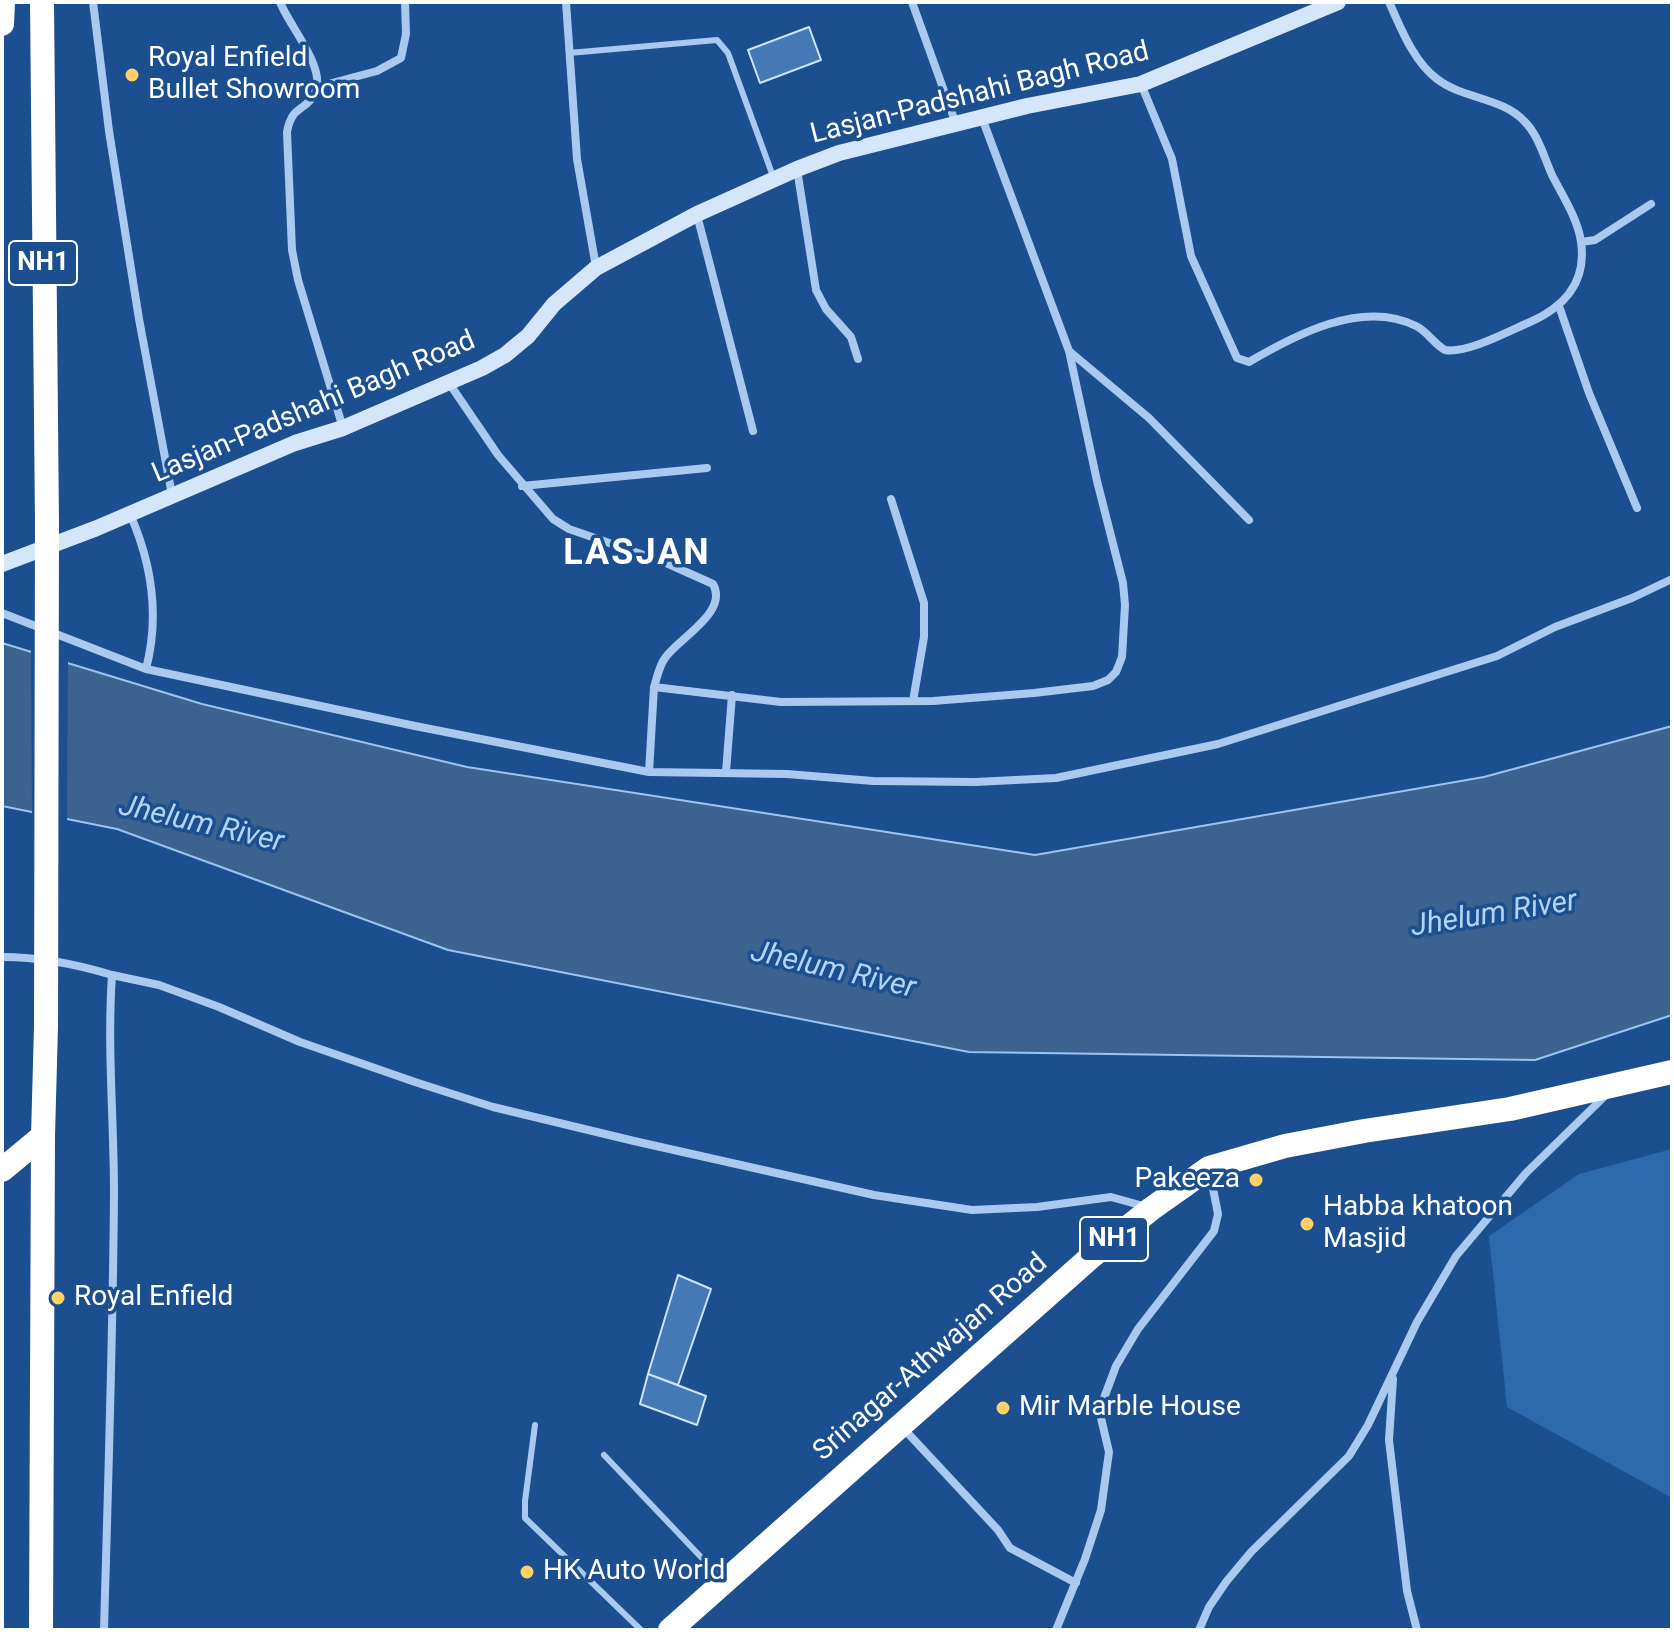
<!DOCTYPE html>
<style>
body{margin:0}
#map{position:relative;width:1674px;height:1632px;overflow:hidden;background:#1b4f8f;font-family:Roboto,sans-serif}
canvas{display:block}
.frame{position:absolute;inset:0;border:4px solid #fff;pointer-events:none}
</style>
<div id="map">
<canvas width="1674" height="1632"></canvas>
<div class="frame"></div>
</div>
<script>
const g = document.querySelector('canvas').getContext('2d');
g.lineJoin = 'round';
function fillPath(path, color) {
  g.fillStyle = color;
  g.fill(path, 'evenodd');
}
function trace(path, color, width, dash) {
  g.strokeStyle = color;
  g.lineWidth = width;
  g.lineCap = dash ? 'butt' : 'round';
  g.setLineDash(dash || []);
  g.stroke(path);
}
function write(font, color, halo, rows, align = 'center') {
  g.font = font + ' Roboto,sans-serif';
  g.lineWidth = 7;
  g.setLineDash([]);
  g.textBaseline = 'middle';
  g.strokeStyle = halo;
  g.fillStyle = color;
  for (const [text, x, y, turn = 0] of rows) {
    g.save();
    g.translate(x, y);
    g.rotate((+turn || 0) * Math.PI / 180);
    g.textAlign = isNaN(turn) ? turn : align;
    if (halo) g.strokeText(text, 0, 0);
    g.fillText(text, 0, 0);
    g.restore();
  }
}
fillPath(new Path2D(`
 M1672 1149V1498L1507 1407 1489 1236 1579 1174Z`), '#2e69ad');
const water = new Path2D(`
 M2 643 202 704 467 767 1035 855 1484 777 1672 726V1015L1535 1060 969 1052 448 950 117 829 2 806Z`);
fillPath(water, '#3c6290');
trace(water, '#9cc4f0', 2);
fillPath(new Path2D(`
 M31 648 68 659 67 823 32 816Z`), '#1b4f8f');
const building = new Path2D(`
 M809 27 821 60 760 83 748 50Z
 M678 1275 711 1289 678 1385 648 1374Z
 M648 1374 706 1396 697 1425 640 1404Z`);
fillPath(building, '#4478b7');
trace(building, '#cfe3fa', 2);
trace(new Path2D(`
 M569 53 717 40 728 53 774 179
 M535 1425 525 1501V1518L641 1630
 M604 1455 719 1576`), '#a9c9ee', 6);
trace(new Path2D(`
 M93 2 109 131 139 319 172 495
 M280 2C289 26 327 68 315 93 306 112 292 104 287 132L292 250 298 280 343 428
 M566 2 577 159 596 267
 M912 2 956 124
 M1141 84 1172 159 1191 256 1237 358 1249 362C1295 335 1362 299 1416 326 1428 332 1434 344 1445 350 1467 354 1509 331 1530 322 1564 307 1587 282 1581 242 1578 219 1562 195 1552 175 1544 157 1538 134 1524 121 1501 97 1463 99 1437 79 1413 61 1401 28 1389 2
 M317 87 377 71 401 58 406 34 405 2
 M982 118 1069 351 1149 418 1249 520
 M797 169 816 290 826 309 851 337 858 359
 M697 215 753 431
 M1581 242 1595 240 1651 204
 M1559 306 1589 393 1637 508
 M449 383 498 455 553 519 569 529 664 562 713 584C729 612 679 638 665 658 659 666 657 678 654 687L781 702 933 701 1034 693 1093 686 1108 680 1116 672 1122 657 1125 605 1123 583 1097 481 1069 351
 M522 486 707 468
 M891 499 924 603V637L913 701
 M130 514C152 564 160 615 146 669
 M2 613 146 669 415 726 649 772 787 774 873 781 975 782 1056 778 1218 744 1497 656 1555 627 1632 598 1672 579
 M649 772 654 687
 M726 772 732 695
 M2 957C40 957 76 964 112 975
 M1393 1379 1389 1440 1407 1591 1417 1630
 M903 1428 998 1530 1010 1548 1076 1583
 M104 1630C108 1484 113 1339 114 1193 114 1120 107 1048 112 975L159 985 219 1007 300 1042 415 1082 493 1107 634 1141 874 1195 972 1210 1037 1207 1111 1197 1147 1207
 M1056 1630 1085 1559 1101 1510 1109 1452 1101 1418V1406L1116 1366 1138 1329 1214 1231 1218 1214 1210 1173
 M1199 1630 1209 1607 1226 1582 1251 1552 1349 1456 1368 1425 1417 1322 1456 1256 1526 1173 1608 1093`), '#a9c9ee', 8);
trace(new Path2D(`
 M2 564 97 528 295 443 343 428 482 368 505 355 528 336 554 304 596 268 697 214 797 169 839 153 1027 106 1141 84 1338 2`), '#d6e6fa', 16);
trace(new Path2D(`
 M42 2 47 523
 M2 24 3 2
 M2 1170 43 1136
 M41 1630 43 1136 46 1026
 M670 1630 1092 1256 1151 1209 1209 1168 1285 1146 1364 1131 1510 1109 1672 1072`), '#fff', 24);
trace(new Path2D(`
 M46 1026 47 523`), '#fff', 24);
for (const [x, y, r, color] of [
 [132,75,8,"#ffd166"],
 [1256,1180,8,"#ffd166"],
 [1307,1224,8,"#ffd166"],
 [58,1298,8,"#ffd166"],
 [1003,1408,8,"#ffd166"],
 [527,1572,8,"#ffd166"]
]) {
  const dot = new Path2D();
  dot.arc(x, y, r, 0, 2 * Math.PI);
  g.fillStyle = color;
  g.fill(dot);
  trace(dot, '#1b4f8f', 3);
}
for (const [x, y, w] of [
 [43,263,68],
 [1114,1239,68]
]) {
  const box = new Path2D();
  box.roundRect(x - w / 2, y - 22, w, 44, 6);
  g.fillStyle = '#1b4f8f';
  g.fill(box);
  trace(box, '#fff', 2);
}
write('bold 26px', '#fff', null, [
 ["NH1",43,263],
 ["NH1",1114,1239]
]);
write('28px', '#fff', '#1b4f8f', [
 ["Royal Enfield",148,59],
 ["Bullet Showroom",148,91],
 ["Pakeeza",1240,1180,"right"],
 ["Habba khatoon",1323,1208],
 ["Masjid",1323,1240],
 ["Royal Enfield",74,1298],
 ["Mir Marble House",1019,1408],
 ["HK Auto World",543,1572]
], 'left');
write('28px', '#fff', '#1b4f8f', [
 ["Lasjan-Padshahi Bagh Road",980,94,-14],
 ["Lasjan-Padshahi Bagh Road",314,408,-23],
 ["Srinagar-Athwajan Road",931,1358,-41]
]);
write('italic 30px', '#b5d3f5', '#1b4f8f', [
 ["Jhelum River",201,825,13],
 ["Jhelum River",1494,915,-9],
 ["Jhelum River",833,971,13]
]);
g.letterSpacing = '2px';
write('bold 36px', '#fff', '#1b4f8f', [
 ["LASJAN",637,555]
]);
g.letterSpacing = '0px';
</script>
